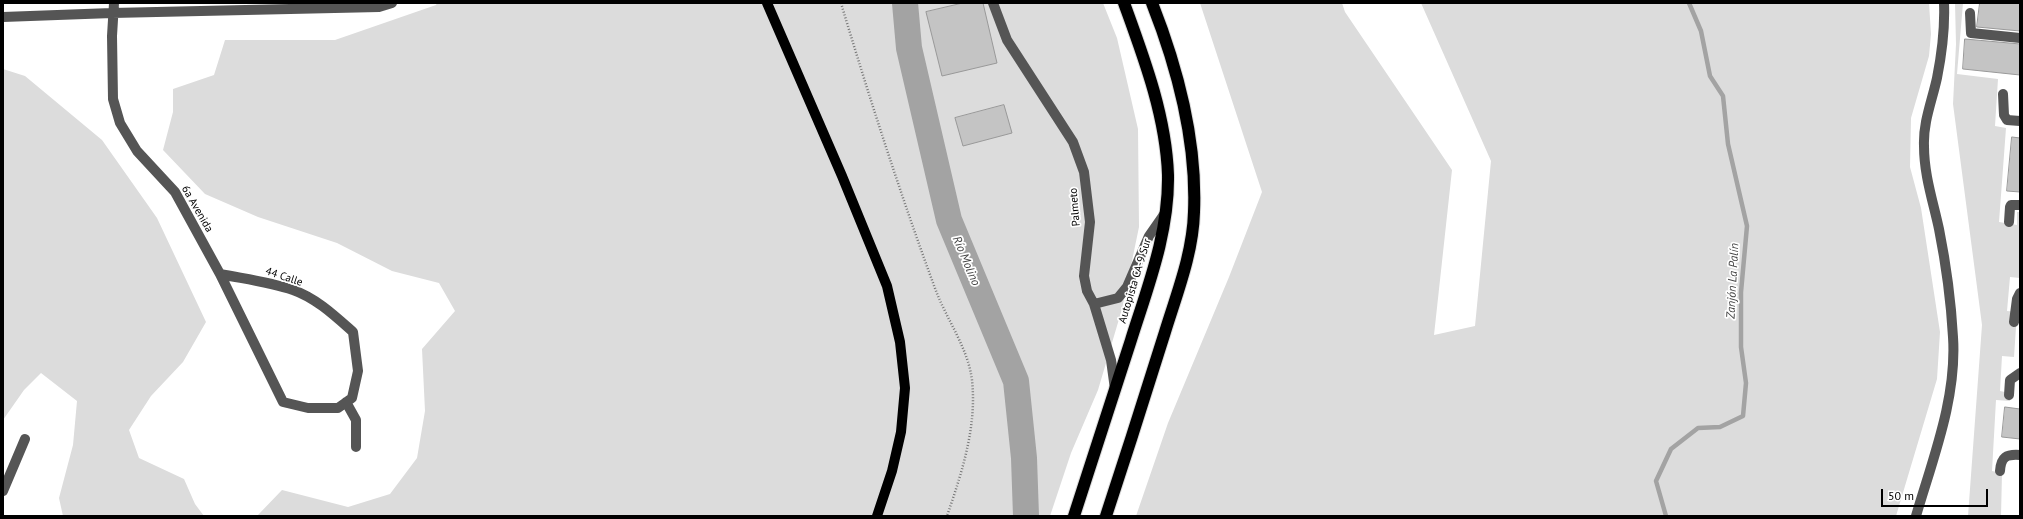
<!DOCTYPE html>
<meta charset="utf-8">
<style>
body{margin:0}
#map{position:relative;width:2023px;height:519px;overflow:hidden;background:#fff;font-family:"PT Sans",sans-serif}
canvas{display:block}
.frame{position:absolute;inset:0;border:4px solid #000;pointer-events:none}
.scale{position:absolute;left:1881px;top:489px;width:107px;height:18px;box-sizing:border-box;border:2px solid #000;border-top:0;padding-left:5px;font-size:12px;line-height:14px;white-space:nowrap;color:#000;-webkit-text-stroke:3px #fff;paint-order:stroke}
</style>
<div id="map">
<canvas width="2023" height="519"></canvas>
<div class="frame"></div>
<div class="scale">50 m</div>
</div>
<script>
const g = document.querySelector('canvas').getContext('2d');
g.lineJoin = 'round';
function fillPath(path, color) {
  g.fillStyle = color;
  g.fill(path, 'evenodd');
}
function trace(path, color, width, dash) {
  g.strokeStyle = color;
  g.lineWidth = width;
  g.lineCap = dash ? 'butt' : 'round';
  g.setLineDash(dash || []);
  g.stroke(path);
}
function write(font, color, halo, rows, align = 'center') {
  g.font = font + ' "PT Sans",sans-serif';
  g.lineWidth = 3.5;
  g.setLineDash([]);
  g.textBaseline = 'middle';
  g.strokeStyle = halo;
  g.fillStyle = color;
  for (const [text, x, y, turn = 0] of rows) {
    g.save();
    g.translate(x, y);
    g.rotate((+turn || 0) * Math.PI / 180);
    g.textAlign = isNaN(turn) ? turn : align;
    if (halo) g.strokeText(text, 0, 0);
    g.fillText(text, 0, 0);
    g.restore();
  }
}
fillPath(new Path2D(`
 M437 3H1103L1117 38 1138 129 1139 227 1122 309 1098 390 1071 453 1050 516H257L282 490 348 507 390 494 417 458 425 411 422 349 455 311 439 283 392 271 337 243 258 217 205 194 163 150 173 112V89L214 75 225 40H335L436 5Z
 M1200 3H1342L1345 12 1452 170 1434 335 1475 326 1491 161 1421 3H1929L1931 34 1929 56 1911 118 1910 167 1921 208 1940 332 1937 379 1896 516H1136L1168 423 1229 277 1262 192Z
 M1955 3H1963L1957 74 1998 79 1995 126 2006 128 1999 222 2017 225V212H2020V278L2010 277 2007 311 2017 312 2014 357 2002 356 2000 391 2010 393V401L1996 400 1992 471 2002 473 2001 516H1968L1982 325 1953 104 1956 44Z
 M3 69 25 76 102 140 157 218 206 322 183 362 151 396 129 430 139 458 184 479 195 504 204 516H63L59 498 73 445 77 401 41 373 24 390 3 420Z`), '#dcdcdc');
trace(new Path2D(`
 M1666 516 1656 481 1671 449 1698 428 1720 427 1743 416 1746 383 1741 347V292L1747 226 1728 144 1723 96 1710 76 1701 31 1689 3`), '#a3a3a3', 4.5);
trace(new Path2D(`
 M905 3 909 48 949 220 1016 381 1024 458 1026 516`), '#a3a3a3', 26);
const building = new Path2D(`
 M963 3H983L997 63 942 76 926 12Z
 M1980 3H2020V31L1977 27Z
 M1965 39 2020 44V75L1963 69Z
 M1004 105 1012 133 963 146 955 118Z
 M2012 137 2020 138V192L2007 191Z
 M2005 407 2020 409V439L2002 437Z`);
fillPath(building, '#c4c4c4');
trace(building, '#999', 1);
const major = new Path2D(`
 M767 3 842 176 887 286 900 342 905 388 901 432 892 471 877 516`);
const highway = new Path2D(`
 M1074 516C1093 457 1112 399 1131 340 1148 286 1169 233 1168 175 1166 116 1144 58 1124 3
 M1106 516C1126 455 1146 393 1165 332 1177 293 1193 253 1194 212 1197 140 1178 69 1152 3`);
trace(major, '#dbdbdb', 12);
trace(highway, '#dbdbdb', 14);
trace(new Path2D(`
 M841 3C870 100 901 196 936 291 947 320 968 348 972 380 977 427 962 472 947 516`), '#777', 2.5, [1, 2]);
trace(new Path2D(`
 M114 3 112 36 113 99 120 123 137 151 175 192 220 274 283 402 308 408H338L352 398 358 371 353 332C335 316 316 298 293 290 270 282 245 279 220 274
 M993 3 1007 40 1073 142 1084 172 1090 222 1084 276 1087 291 1094 304 1118 298 1127 287 1149 236 1165 213
 M1970 13 1971 33 2020 38
 M3 17 112 13 379 7 392 3
 M2003 94 2004 115 2007 120 2020 121
 M2009 222 2010 207 2011 205H2020
 M1094 304 1111 360 1115 389
 M2014 322 2017 299 2020 293
 M2009 395 2010 380 2020 373
 M346 402 356 420V447
 M2000 471C2001 457 2006 454 2020 455
 M3 491 25 439
 M1916 516C1933 458 1957 398 1953 337 1951 301 1946 264 1939 229 1933 201 1924 175 1924 146 1923 122 1932 101 1937 78 1942 53 1945 28 1944 3`), '#555', 10);
trace(major, '#000', 10);
trace(highway, '#000', 12);
write('11px', '#000', '#fff', [
 ["Palmeto",1075,207,-95],
 ["6a Avenida",197,209,60],
 ["44 Calle",284,277,18],
 ["Autopista CA-9 Sur",1135,281,-73]
]);
write('italic 12px', '#444', '#fff', [
 ["Río Molino",966,261,67],
 ["Zanjón La Palín",1733,281,-87]
]);
</script>
